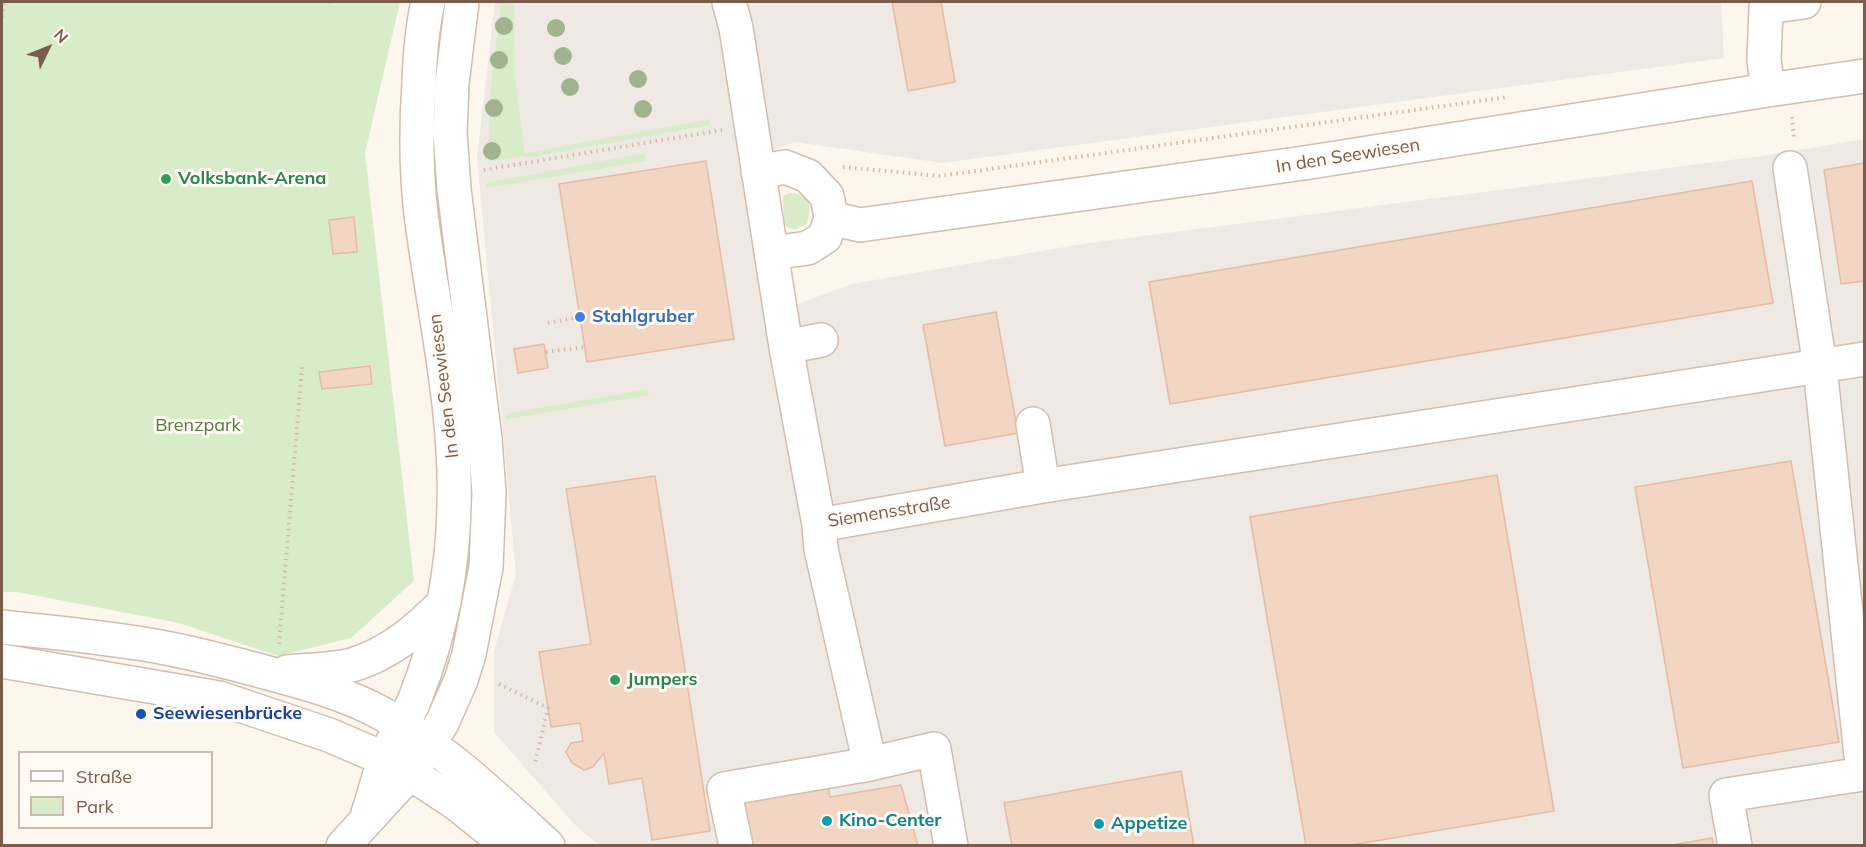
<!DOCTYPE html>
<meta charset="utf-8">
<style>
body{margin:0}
#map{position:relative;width:1866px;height:847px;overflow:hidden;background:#fdf6ec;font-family:Mulish,sans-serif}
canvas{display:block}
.frame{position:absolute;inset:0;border:3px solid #7a5c4d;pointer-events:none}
.legend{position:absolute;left:18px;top:751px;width:195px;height:78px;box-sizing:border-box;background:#fffaf3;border:2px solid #cabbb1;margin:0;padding:8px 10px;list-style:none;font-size:18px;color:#7a5c4d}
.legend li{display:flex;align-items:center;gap:12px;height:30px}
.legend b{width:30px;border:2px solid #cabbb1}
.north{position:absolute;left:18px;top:18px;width:60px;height:60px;-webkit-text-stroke:4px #fffaf3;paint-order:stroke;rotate:47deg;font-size:16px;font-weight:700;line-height:24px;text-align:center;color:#7a5c4d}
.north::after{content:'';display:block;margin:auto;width:21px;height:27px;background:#7a5c4d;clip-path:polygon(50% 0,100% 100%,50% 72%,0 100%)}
</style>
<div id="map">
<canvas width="1866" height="847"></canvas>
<div class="frame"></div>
<ul class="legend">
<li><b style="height:8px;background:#fff"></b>Straße</li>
<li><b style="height:16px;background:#d8ecc9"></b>Park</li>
</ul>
<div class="north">N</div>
</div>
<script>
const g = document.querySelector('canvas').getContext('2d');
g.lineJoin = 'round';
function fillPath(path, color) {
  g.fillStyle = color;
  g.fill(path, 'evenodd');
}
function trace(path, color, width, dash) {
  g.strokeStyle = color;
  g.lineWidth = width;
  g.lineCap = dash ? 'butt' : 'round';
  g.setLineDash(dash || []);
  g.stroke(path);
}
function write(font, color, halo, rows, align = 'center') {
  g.font = font + ' Mulish,sans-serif';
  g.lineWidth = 6;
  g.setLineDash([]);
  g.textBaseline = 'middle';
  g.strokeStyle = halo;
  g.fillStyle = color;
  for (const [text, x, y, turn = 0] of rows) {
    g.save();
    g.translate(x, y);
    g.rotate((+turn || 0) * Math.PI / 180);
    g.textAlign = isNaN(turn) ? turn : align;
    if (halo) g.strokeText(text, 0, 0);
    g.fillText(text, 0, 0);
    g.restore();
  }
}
fillPath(new Path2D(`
 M495 2H1721L1724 58 943 163 795 142 757 157 781 310 852 284 1082 244 1769 155 1864 139V845H599L574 824 494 732V651L516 574 477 157Z`), '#efe9e4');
fillPath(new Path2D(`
 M2 2H400L365 153 414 581 351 638 278 656 179 623 17 592H2Z
 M501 2H514L515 79 525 153 711 119 709 125 525 158V156L489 162V105Z
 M645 153 646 161 487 188 486 183Z
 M789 193C811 193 812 207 807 224L794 230 784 225 783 196Z
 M648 389 649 395 506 419 505 414Z`), '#d8ecc9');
const building = new Path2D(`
 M892 2H941L955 82 908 91Z
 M706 161 734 339 587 362 559 184Z
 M1864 163V281L1841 284 1824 170Z
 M1752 181 1773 303 1170 404 1149 282Z
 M354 217 357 252 333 254 329 220Z
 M996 312 1018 433 945 446 923 325Z
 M544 344 548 368 518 373 514 349Z
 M370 366 372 384 322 389 319 372Z
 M1791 461 1839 742 1683 768 1635 487Z
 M1497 475 1554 811 1345 846H1306L1250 517Z
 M655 476 710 831 652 840 642 778 609 784 604 753 593 767 584 770 572 763 566 752 571 743 583 741 580 723 551 727 539 652 591 644 566 489Z
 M1181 771 1194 846H1012L1004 803Z
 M826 774 830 797 901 785 918 846H748L739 790Z
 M1712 838 1713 846H1666Z`);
fillPath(building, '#f3d5c3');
trace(building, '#e6bba3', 1.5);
const minor = new Path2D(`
 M729 2 736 28 786 347 819 525 1043 486 1864 359
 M1768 90 1764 60 1766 7 1804 2
 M758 172 785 167 808 176 827 196 831 218 825 237 808 248 772 253
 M831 218 860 225 1304 163 1768 90 1864 76
 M786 347 821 340
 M1033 424 1043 486
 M819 525 821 549 870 764
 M2 627C42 631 83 635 123 641 170 647 216 659 261 671 302 682 344 693 381 713 443 747 496 798 548 846
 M2 661 219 698 329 735 385 759 410 773 457 804 509 846
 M287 672C308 670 331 670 352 665 389 654 417 630 444 603
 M368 813C374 796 378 778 384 761 392 738 408 719 416 696 440 635 453 571 454 506 457 408 433 310 421 214 416 171 416 126 419 82 420 55 422 28 428 2
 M343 846 410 773 442 723 461 680 469 654 486 567 489 493 485 439 454 189 450 132 452 83 462 2
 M736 846 724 789 870 764 934 749 951 846
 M1735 846 1726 795 1863 774 1820 367 1790 168`);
trace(minor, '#d1beb0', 36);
trace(new Path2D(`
 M329 2H330
 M2 17 4 2
 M1792 117 1794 139
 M843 167 940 176 1508 97
 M484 170 722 130
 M548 323 580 317
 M546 352 585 347
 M279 644 302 367
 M499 684 548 708 535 763`), '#d9b8a5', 4, [1.5, 4.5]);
trace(minor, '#fff', 33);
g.fillStyle = '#a0b28e';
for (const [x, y] of [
 [504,26],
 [556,28],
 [563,56],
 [499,60],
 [638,79],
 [570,87],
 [494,108],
 [643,109],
 [492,151]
]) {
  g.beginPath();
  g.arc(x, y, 9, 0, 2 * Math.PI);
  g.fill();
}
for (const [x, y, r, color] of [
 [166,179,6,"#2e9e5b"],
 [580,317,6,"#3f7fe0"],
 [615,680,6,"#2e9e5b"],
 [141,714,6,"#1a4fb4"],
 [827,821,6,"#0f9aa8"],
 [1099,824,6,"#0f9aa8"]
]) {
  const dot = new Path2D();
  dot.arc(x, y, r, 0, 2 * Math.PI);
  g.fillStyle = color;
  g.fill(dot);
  trace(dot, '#fffaf3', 2);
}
write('18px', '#7a5c4d', '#fffaf3', [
 ["In den Seewiesen",1348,156,-9],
 ["In den Seewiesen",444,386,-97],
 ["Siemensstraße",889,512,-9]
]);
write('bold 18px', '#27864d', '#fffaf3', [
 ["Volksbank-Arena",178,179],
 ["Jumpers",627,680]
], 'left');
write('bold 18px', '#366cbe', '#fffaf3', [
 ["Stahlgruber",592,317]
], 'left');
write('18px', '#537a41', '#fffaf3', [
 ["Brenzpark",198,426]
]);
write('bold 18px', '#164399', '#fffaf3', [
 ["Seewiesenbrücke",153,714]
], 'left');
write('bold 18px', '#0d838f', '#fffaf3', [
 ["Kino-Center",839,821],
 ["Appetize",1111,824]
], 'left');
</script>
